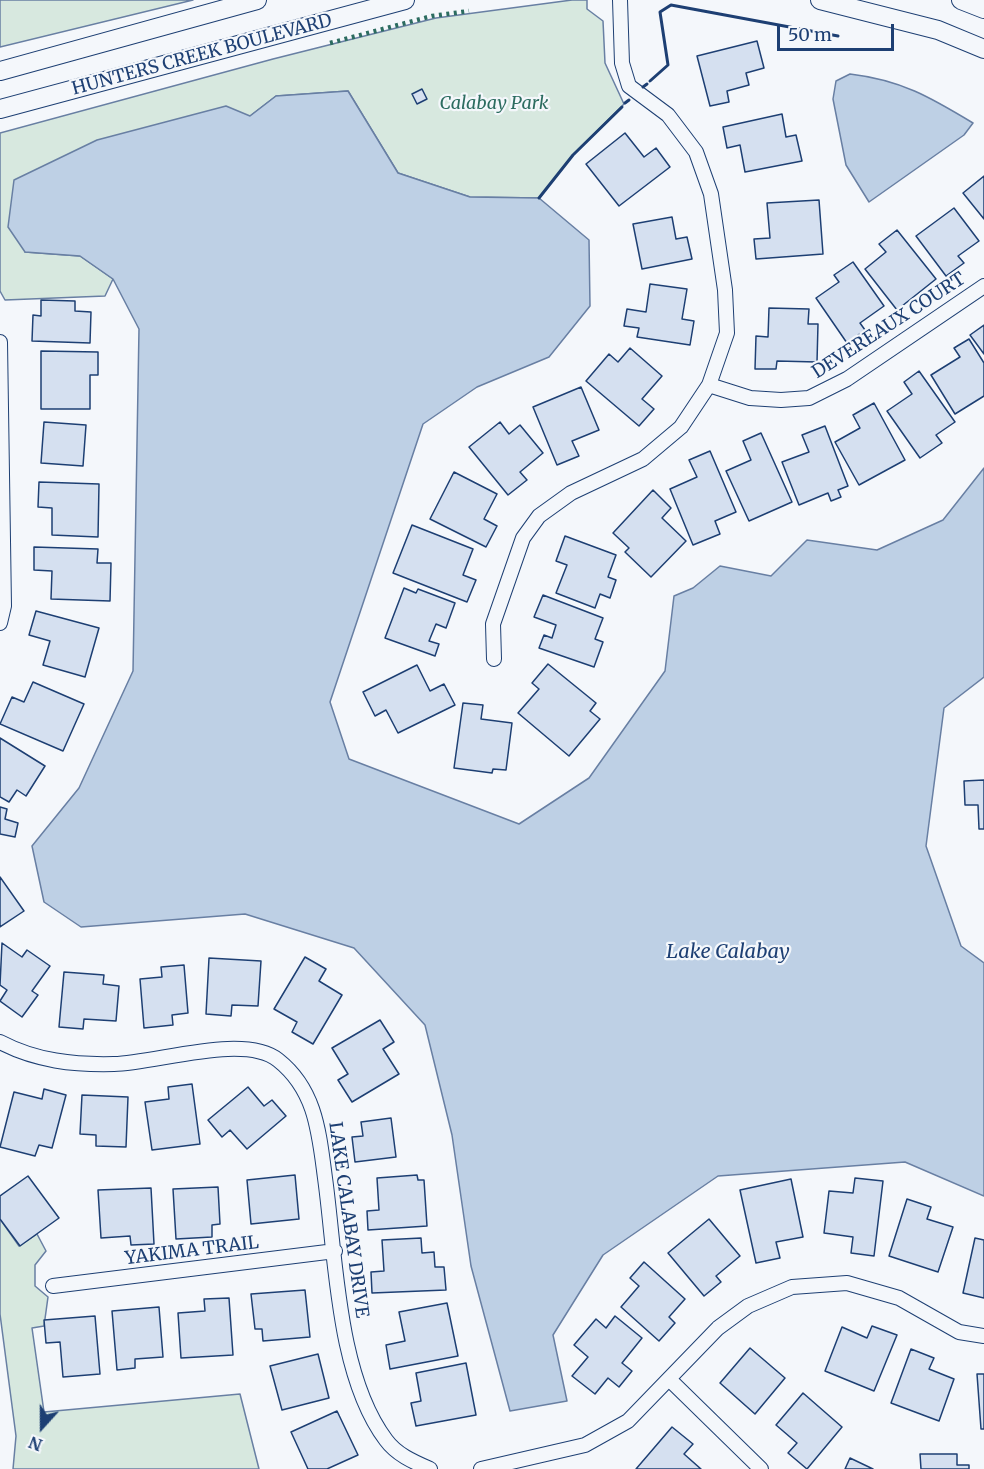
<!DOCTYPE html>
<style>
body{margin:0}
#map{position:relative;width:984px;height:1469px;overflow:hidden;background:#f4f7fb;font-family:Merriweather,serif}
canvas{display:block}
.north{position:absolute;left:12px;top:1397px;width:60px;height:60px;-webkit-text-stroke:4px #f4f7fb;paint-order:stroke;rotate:201deg;font-size:16px;font-weight:700;line-height:24px;text-align:center;color:#1d3f73}
.north::after{content:'';display:block;margin:auto;width:21px;height:27px;background:#1d3f73;clip-path:polygon(50% 0,100% 100%,50% 72%,0 100%)}
.scale{position:absolute;left:777px;top:24px;width:117px;height:27px;box-sizing:border-box;border:3px solid #1d3f73;border-top:0;padding-left:8px;font-size:18px;line-height:21px;white-space:nowrap;color:#1d3f73;-webkit-text-stroke:4px #f4f7fb;paint-order:stroke}
</style>
<div id="map">
<canvas width="984" height="1469"></canvas>
<div class="north">N</div>
<div class="scale">50 m</div>
</div>
<script>
const g = document.querySelector('canvas').getContext('2d');
g.lineJoin = 'round';
function fillPath(path, color) {
  g.fillStyle = color;
  g.fill(path, 'evenodd');
}
function trace(path, color, width, dash) {
  g.strokeStyle = color;
  g.lineWidth = width;
  g.lineCap = dash ? 'butt' : 'round';
  g.setLineDash(dash || []);
  g.stroke(path);
}
function write(font, color, halo, rows, align = 'center') {
  g.font = font + ' Merriweather,serif';
  g.lineWidth = 4.5;
  g.setLineDash([]);
  g.textBaseline = 'middle';
  g.strokeStyle = halo;
  g.fillStyle = color;
  for (const [text, x, y, turn = 0] of rows) {
    g.save();
    g.translate(x, y);
    g.rotate((+turn || 0) * Math.PI / 180);
    g.textAlign = isNaN(turn) ? turn : align;
    if (halo) g.strokeText(text, 0, 0);
    g.fillText(text, 0, 0);
    g.restore();
  }
}
const green = new Path2D(`
 M0 0H193L0 47Z
 M572 0H587V9L603 21 605 63 624 104 573 155 539 198 470 197 398 173 348 91 276 96 250 116 25 252 80 256 113 279 105 296 5 300 0 291V133L273 59 436 18Z
 M0 1219 19 1246 37 1234 46 1251 35 1265V1286L48 1297 44 1326 32 1328 44 1412 240 1394 259 1469H13L16 1436 0 1314Z`);
fillPath(green, '#d7e8df');
trace(green, '#687fa3', 1.5);
const water = new Path2D(`
 M850 74C901 80 930 97 973 123L964 135 869 202 846 165 833 99 836 81Z
 M348 91 398 173 470 197 539 198 589 240 590 306 549 357 477 387 423 424 330 702 349 759 519 824 589 778 665 671 674 596 693 588 720 566 771 576 807 540 877 550 943 520 984 468V677L944 708 926 846 961 946 984 963V1196L905 1162 718 1176 603 1255 553 1335 567 1401 510 1411 471 1266 452 1135 425 1025 354 948 245 914 81 927 44 902 32 846 79 788 133 671 139 329 113 279 80 256 25 252 8 227 14 180 97 140 226 106 250 116 276 96Z`);
fillPath(water, '#bed0e5');
trace(water, '#687fa3', 1.5);
const building = new Path2D(`
 M757 41 764 68 746 73 749 85 727 91 729 102 710 106 697 56Z
 M422 89 427 99 417 104 412 94Z
 M782 114 786 137 796 135 802 161 745 172 740 145 727 148 723 127Z
 M625 133 644 157 656 148 670 167 619 206 586 164Z
 M984 176V219L963 193Z
 M819 200 823 254 756 259 754 239 770 238 767 203Z
 M954 208 979 241 958 256 964 263 946 276 916 236Z
 M672 217 676 239 687 237 692 259 642 269 633 224Z
 M897 230 936 279 897 310 865 269 886 252 879 244Z
 M853 262 884 306 860 323 865 330 847 343 816 298 839 282 834 275Z
 M650 284 687 289 682 319 694 321 690 345 637 337 639 328 624 326 627 309 646 312Z
 M41 300 75 301V311L91 312 90 343 32 341 33 315 41 316Z
 M769 308 809 309 808 324H818L817 362 777 361 776 369H755L756 336 768 337Z
 M984 325V354L970 335Z
 M969 339 984 363V396L955 414 931 375 960 357 954 348Z
 M630 348 662 376 642 399 654 409 639 426 586 381 609 354 618 362Z
 M41 351 98 352V375H90V409H41Z
 M919 371 955 422 936 435 942 443 920 458 887 411 912 394 904 382Z
 M581 387 599 430 572 441 579 456 557 465 533 407Z
 M874 403 905 460 859 485 835 442 860 428 853 415Z
 M44 422 86 425 83 466 41 463Z
 M500 422 509 434 520 425 543 453 520 472 527 480 508 495 469 447Z
 M825 426 848 486 838 490 841 497 831 501 828 493 799 505 782 462 809 452 802 435Z
 M761 433 792 502 749 521 726 471 751 460 743 441Z
 M710 451 736 512 715 521 720 534 693 545 670 489 697 477 689 460Z
 M454 472 497 494 484 519 497 526 486 547 430 519Z
 M39 482 99 484 98 537 52 535V508L38 507Z
 M653 490 671 508 662 518 686 541 651 577 625 552 629 548 613 533Z
 M412 525 473 549 463 575 476 580 467 602 393 573Z
 M565 536 616 555 608 577 616 580 610 598 600 594 595 608 556 593 567 565 556 561Z
 M34 547 98 549 97 563H111L110 601 51 599 52 571 34 570Z
 M404 588 416 593 418 589 455 603 446 628 436 624 429 641 439 644 435 656 385 638Z
 M543 595 603 618 595 639 603 642 594 667 539 648 544 635 552 638 556 625 534 617Z
 M36 611 99 628 85 677 43 665 50 641 29 635Z
 M548 664 596 703 590 711 600 719 569 756 518 713 539 689 532 683Z
 M417 665 430 691 444 684 455 705 398 733 386 710 375 716 363 692Z
 M33 682 84 704 63 751 0 724 12 697 24 702Z
 M463 703 483 705 481 719 512 723 506 770 493 769 492 773 454 768Z
 M0 738 45 766 26 796 17 790 9 802 0 797Z
 M984 780V829H979L978 805H965L964 781Z
 M0 807 7 809 5 819 18 823 15 837 0 834Z
 M0 877 24 911 0 927Z
 M2 943 22 957 27 950 50 966 32 991 38 995 22 1017 0 1001 7 990 0 985Z
 M305 957 326 969 319 981 342 995 313 1044 292 1032 297 1022 274 1009Z
 M209 958 261 961 258 1006 232 1005 231 1016 206 1014Z
 M184 965 188 1013 172 1015 173 1025 144 1028 140 979 162 977 161 967Z
 M64 972 104 975 103 984 119 986 116 1021 84 1019 83 1029 59 1027Z
 M380 1020 394 1042 383 1049 399 1074 352 1102 338 1080 348 1074 332 1048Z
 M192 1084 200 1144 152 1150 145 1102 169 1099 168 1087Z
 M248 1087 264 1106 272 1100 286 1116 247 1149 230 1130 222 1137 208 1120Z
 M44 1089 66 1095 52 1148 39 1145 35 1156 0 1147 14 1092 42 1099Z
 M82 1095 128 1097 126 1147 96 1146V1135L80 1134Z
 M391 1118 396 1157 355 1162 352 1137 363 1136 361 1122Z
 M295 1175 299 1219 251 1224 247 1180Z
 M417 1175 418 1180H424L427 1226 368 1230 367 1211 379 1210 377 1178Z
 M28 1176 59 1218 20 1246 0 1219V1196Z
 M855 1178 883 1181 874 1256 851 1253 853 1237 824 1233 829 1191 853 1193Z
 M791 1179 803 1237 776 1242 780 1258 756 1263 740 1190Z
 M218 1187 220 1224 212 1225V1237L176 1239 173 1189Z
 M151 1188 154 1244 131 1245 130 1236 101 1238 98 1190Z
 M907 1199 931 1207 927 1219 953 1227 938 1272 889 1256Z
 M709 1219 740 1256 716 1276 721 1282 704 1296 668 1253Z
 M421 1238 422 1253 434 1252 435 1267H444L446 1290 372 1293 371 1272 384 1271 382 1240Z
 M975 1238 984 1240V1298L963 1293Z
 M644 1262 685 1299 669 1317 675 1323 659 1341 621 1307 639 1286 630 1278Z
 M305 1290 310 1337 263 1341 262 1329H255L251 1294Z
 M229 1298 233 1355 181 1358 178 1313 205 1311 204 1299Z
 M447 1303 458 1356 390 1369 386 1345 405 1341 399 1312Z
 M159 1307 163 1357 135 1359V1368L117 1370 112 1311Z
 M95 1316 100 1374 63 1377 60 1342 46 1343 44 1320Z
 M615 1316 642 1338 622 1363 632 1371 619 1387 608 1378 595 1394 572 1376 588 1357 574 1345 596 1319 606 1328Z
 M872 1326 897 1335 874 1391 825 1371 842 1327 867 1338Z
 M750 1348 785 1378 755 1414 720 1383Z
 M911 1349 934 1358 929 1369 954 1379 939 1421 891 1403Z
 M318 1354 329 1398 282 1410 270 1366Z
 M466 1363 476 1415 416 1426 411 1403 421 1401 416 1373Z
 M977 1374H984V1429H981Z
 M803 1393 842 1427 807 1469 788 1453 797 1443 776 1425Z
 M337 1411 358 1455 327 1469H308L291 1432Z
 M672 1427 693 1444 684 1454 701 1469H636Z
 M920 1454H957V1465H969V1469H921Z
 M850 1458 873 1469H845Z`);
fillPath(building, '#d5e0f0');
trace(building, '#1d3f73', 1.5);
const minor = new Path2D(`
 M0 342 4 606 0 623
 M709 385 750 398 781 400 809 398 847 379 984 286
 M494 659 493 624 523 538 539 516 571 493 643 459 681 427 709 385 727 333 725 290 711 194 696 152 668 115 629 86 622 63 620 0
 M0 1042C36 1061 74 1065 114 1064 157 1063 244 1033 278 1060 316 1090 319 1133 325 1178 336 1257 337 1375 386 1440 397 1455 414 1462 430 1469
 M53 1286 335 1251
 M670 1380 761 1469
 M481 1469 585 1445 628 1421 718 1328 748 1306 792 1287 847 1283 899 1298 959 1332 984 1336`);
const tertiary = new Path2D(`
 M820 0 938 30 984 49
 M961 0 984 9
 M0 71 257 0
 M0 109 405 0`);
trace(minor, '#1d3f73', 16);
trace(tertiary, '#1d3f73', 20);
trace(minor, '#f4f7fb', 14);
trace(tertiary, '#f4f7fb', 18);
trace(new Path2D(`
 M330 43 432 16 469 11`), '#2c6c60', 4.5, [3, 4.5]);
trace(new Path2D(`
 M650 81 668 65 660 12 671 5 838 36
 M643 87 647 84
 M625 103 629 100
 M539 198 573 155 622 107`), '#1d3f73', 3);
write('18px', '#1d3f73', '#f4f7fb', [
 ["HUNTERS CREEK BOULEVARD",202,55,-15],
 ["DEVEREAUX COURT",889,326,-33],
 ["LAKE CALABAY DRIVE",348,1220,82],
 ["YAKIMA TRAIL",192,1251,-7]
]);
write('italic 18px', '#2c6c60', '#f4f7fb', [
 ["Calabay Park",494,104]
]);
write('italic 20px', '#1d3f73', '#f4f7fb', [
 ["Lake Calabay",728,952]
]);
</script>
